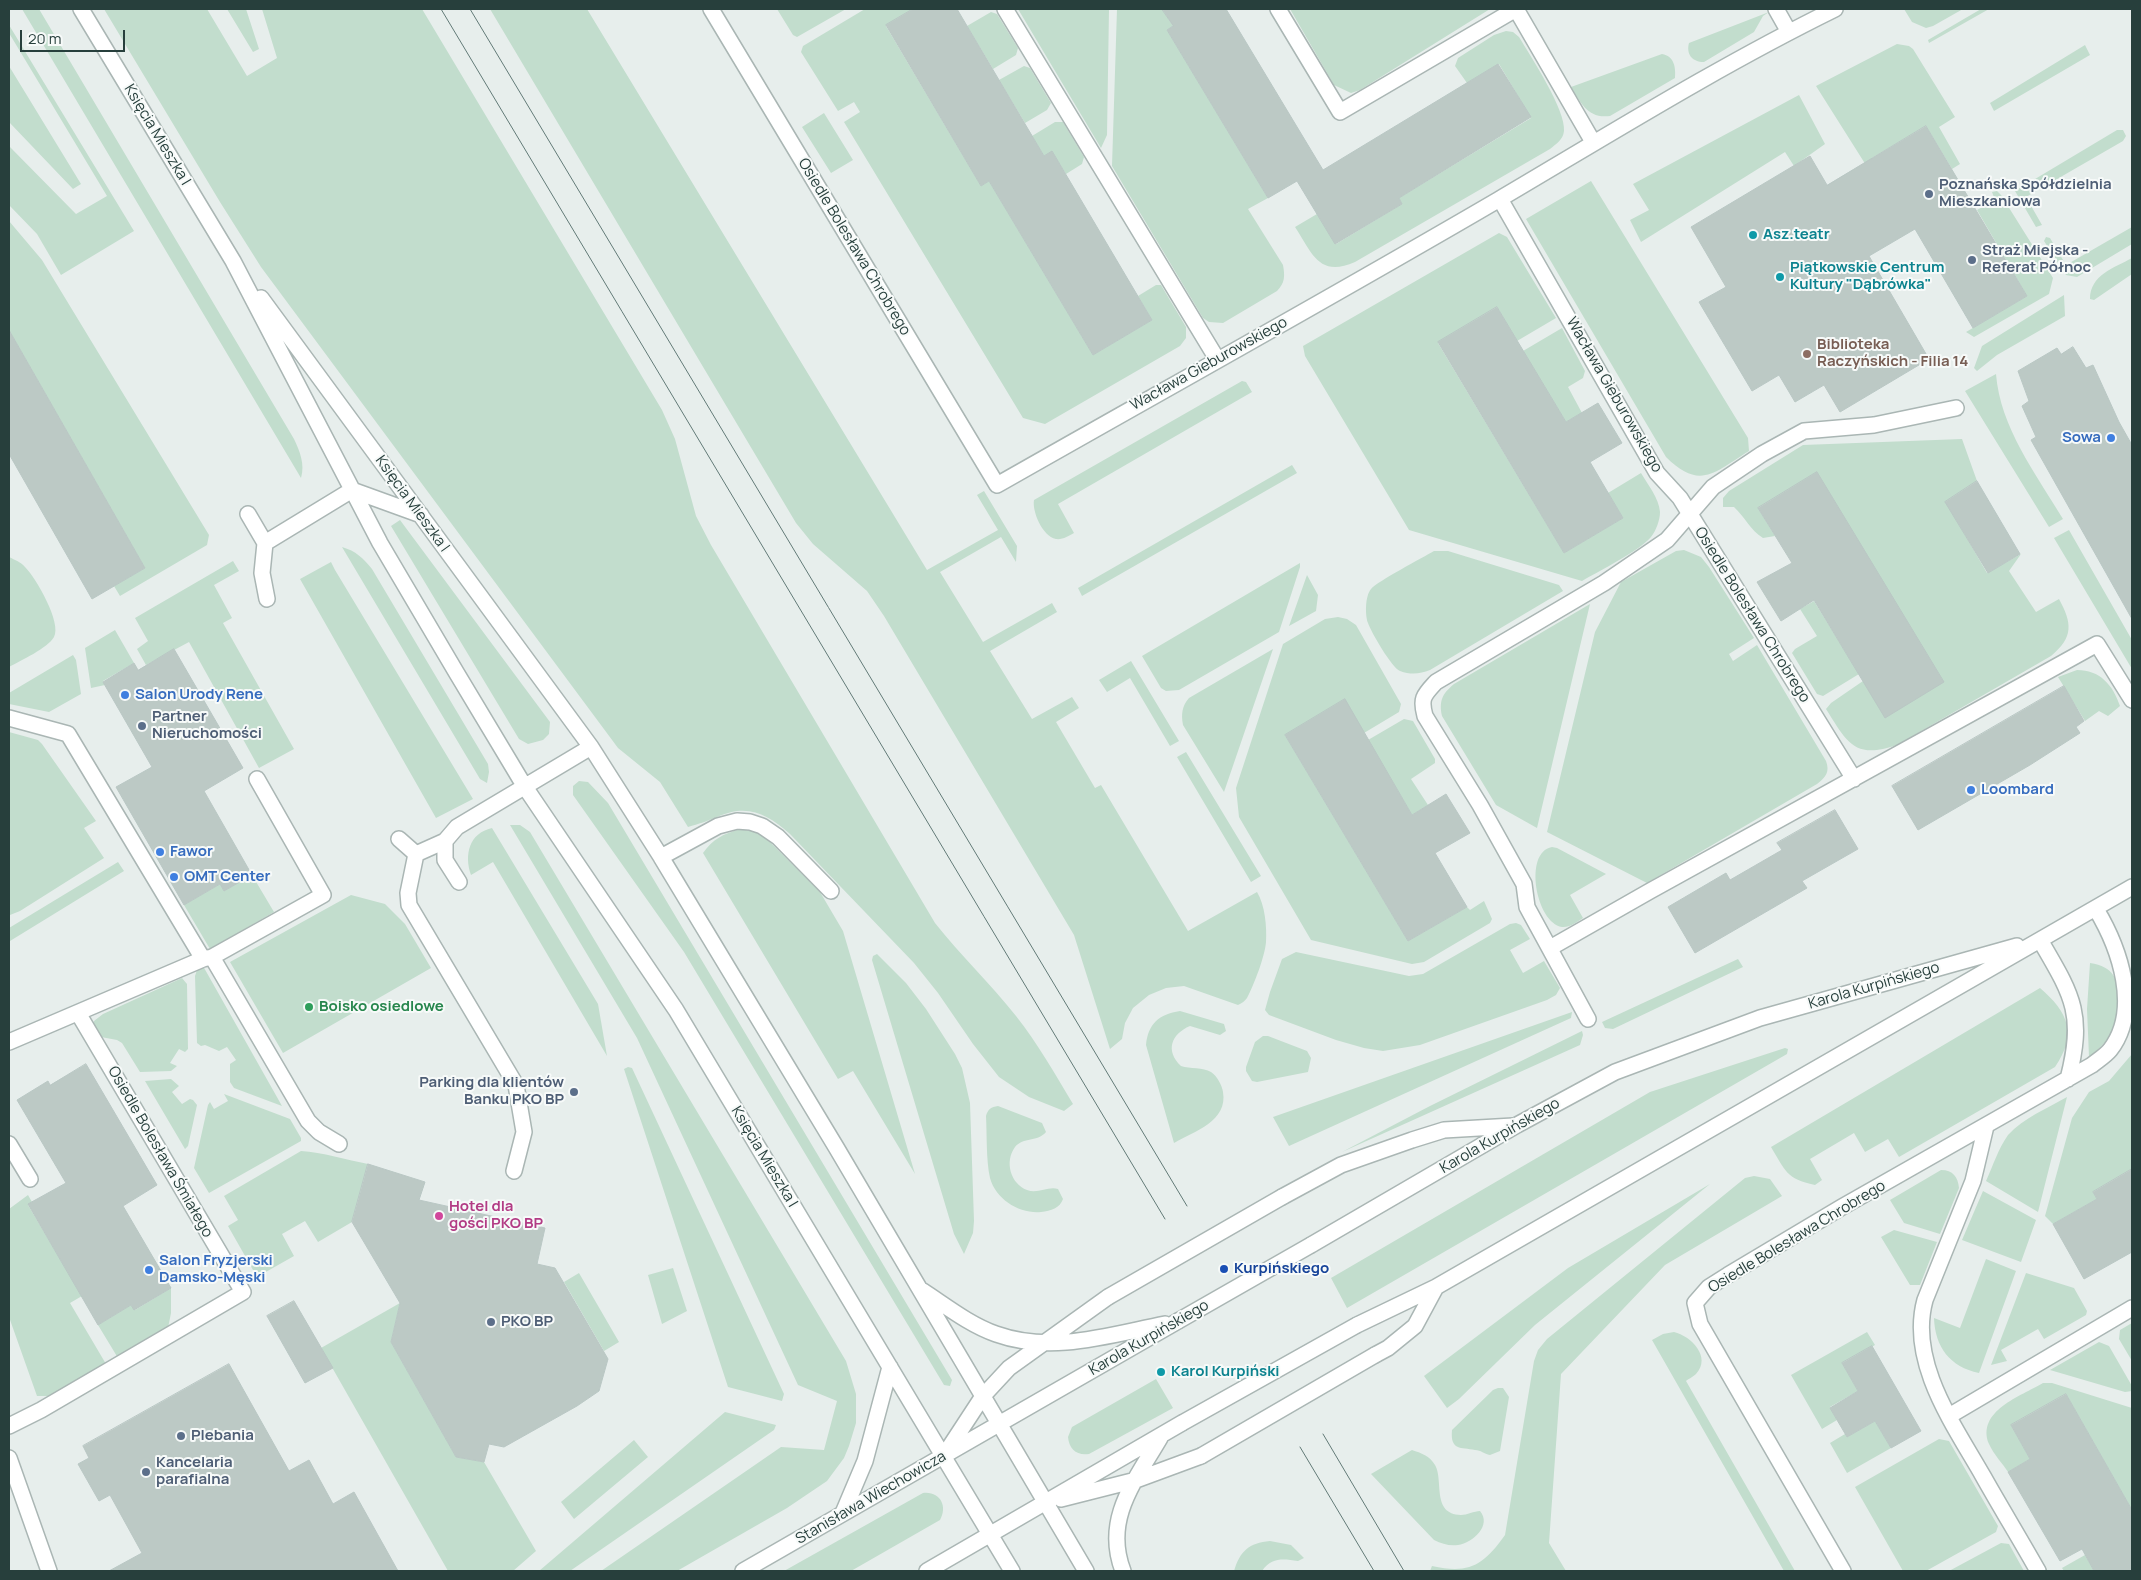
<!DOCTYPE html>
<meta charset="utf-8">
<style>
body{margin:0}
#map{position:relative;width:2141px;height:1580px;overflow:hidden;background:#e7eeec;font-family:Manrope,sans-serif}
canvas{display:block}
.frame{position:absolute;inset:0;border:10px solid #273f3c;pointer-events:none}
.scale{position:absolute;left:20px;top:30px;width:105px;height:22px;box-sizing:border-box;border:2px solid #273f3c;border-top:0;padding-left:6px;font-size:15px;line-height:18px;white-space:nowrap;color:#273f3c;-webkit-text-stroke:4px #f7faf9;paint-order:stroke}
</style>
<div id="map">
<canvas width="2141" height="1580"></canvas>
<div class="frame"></div>
<div class="scale">20 m</div>
</div>
<script>
const g = document.querySelector('canvas').getContext('2d');
g.lineJoin = 'round';
function fillPath(path, color) {
  g.fillStyle = color;
  g.fill(path, 'evenodd');
}
function trace(path, color, width, dash) {
  g.strokeStyle = color;
  g.lineWidth = width;
  g.lineCap = dash ? 'butt' : 'round';
  g.setLineDash(dash || []);
  g.stroke(path);
}
function write(font, color, halo, rows, align = 'center') {
  g.font = font + ' Manrope,sans-serif';
  g.lineWidth = 4;
  g.setLineDash([]);
  g.textBaseline = 'middle';
  g.strokeStyle = halo;
  g.fillStyle = color;
  for (const [text, x, y, turn = 0] of rows) {
    g.save();
    g.translate(x, y);
    g.rotate((+turn || 0) * Math.PI / 180);
    g.textAlign = isNaN(turn) ? turn : align;
    if (halo) g.strokeText(text, 0, 0);
    g.fillText(text, 0, 0);
    g.restore();
  }
}
fillPath(new Path2D(`
 M22 9H39L294 439C300 452 305 464 301 478Z
 M104 9H207L247 76 277 58 262 9H422L662 410 675 439 696 516 711 545 935 923C960 955 991 984 1016 1016 1038 1044 1055 1074 1073 1104L1064 1111 1029 1097 999 1077 973 1044 938 993 914 963 790 834C767 814 748 803 717 817 707 821 699 824 688 827L660 782 618 748 261 267 220 202Z
 M227 9H246L259 49 253 52Z
 M490 9H587L927 570 998 530 977 495 984 491 1017 546 1016 562 1001 537 940 572 983 642 1052 603 1057 612 990 651 1032 719 1072 697 1079 708 1056 722 1095 788 1101 785 1188 931 1257 892C1265 905 1267 927 1266 942 1265 956 1254 985 1247 998 1245 1001 1242 1003 1238 1005L1184 986 1166 988 1149 995 1133 1008 1125 1023 1122 1039 1110 1049 1074 935 884 616 867 591 813 544 796 523Z
 M777 9H846L797 37 793 35Z
 M865 9H913L886 26 981 186 989 181 1093 355 1152 320 1138 296 1156 285H1161L1186 327V338L1180 346 1045 424 1023 418 844 122 860 112 854 102 838 111 801 52 803 46Z
 M1018 9H1109L1107 135 1101 148Z
 M1117 9H1162L1173 26 1167 30 1268 198 1248 209 1283 265C1285 276 1285 283 1277 291L1223 323 1209 322 1203 318 1112 166Z
 M1290 9H1490L1360 90 1351 93 1334 85Z
 M1904 9H1963L1933 26 1926 28 1912 22Z
 M1981 9H1989L1929 43 1928 40Z
 M991 12 997 14 1018 48 1016 55 993 69 967 26Z
 M1769 12 1763 16 1754 32 1704 62C1692 62 1686 54 1689 43Z
 M9 25 134 231 61 275 37 234 9 205V146L76 214 107 196 9 33Z
 M1506 31 1513 32 1519 37C1531 57 1566 110 1564 131 1563 140 1556 144 1550 149L1355 262C1319 278 1312 253 1295 227L1317 214 1336 244 1402 204 1399 198 1531 118 1499 64 1467 83 1455 66 1458 58 1494 35Z
 M1897 44 1909 46 1913 49 1955 117 1939 127 1960 164 1952 169 1926 126 1872 158 1893 195 1876 181 1816 86Z
 M2085 45 2090 55 1994 111 1990 103Z
 M1662 54C1674 56 1676 67 1675 78L1610 116C1588 119 1581 103 1571 87Z
 M9 66 81 184 73 189 9 122Z
 M1024 66 1030 68 1051 103 1047 110 1025 123 999 80Z
 M1799 95 1825 144 1794 166 1785 152 1641 242 1630 220 1649 210 1633 184Z
 M824 113 853 160 831 173 802 127Z
 M1055 122H1063L1084 157 1082 164 1066 174 1052 152 1044 156 1032 136Z
 M2117 130H2123L2126 136 2123 141 2026 197 2042 225 2036 227 2015 191Z
 M1591 181 1748 438 1749 451C1715 472 1700 491 1666 457L1526 219Z
 M1997 191 2001 195 2053 278 2049 294 1974 337 1966 332 2027 296 1977 210 1995 200 1992 192Z
 M9 221 42 260 209 535 207 545 120 596 114 586 145 568 9 330Z
 M2132 227V244L2077 277 2066 275 2044 241 2046 237 2050 238 2066 265Z
 M1499 233 1507 237 1556 318 1517 341 1497 307 1438 343 1564 553 1623 518 1608 493 1641 473C1648 485 1659 498 1660 512 1660 520 1656 531 1651 537 1639 551 1599 571 1582 581L1409 530 1305 356 1303 346Z
 M2132 258V274L2094 300 2090 299C2090 275 2114 268 2132 258Z
 M2064 295 2065 316 1997 355 1977 371 1974 368 1982 346Z
 M1562 328 1585 371 1583 378 1568 387 1582 413 1566 422 1523 351Z
 M1996 374C2000 427 2036 474 2063 519L2049 527 1965 391Z
 M1242 381 1246 382 1252 392 1058 504 1074 533C1069 536 1062 540 1056 539 1042 536 1032 511 1034 500Z
 M1962 439 1977 481 1946 502 1987 573 2021 554 2009 571 2036 612 2059 599C2072 623 2074 637 2051 656L1897 745C1854 760 1847 742 1826 709L1831 703 1863 681H1943L1817 473 1758 508 1775 536 1763 538C1750 530 1745 517 1734 507H1723V498L1729 491 1803 445Z
 M1292 465 1297 473 1082 596 1078 588Z
 M400 520 550 722 549 734 543 740 528 744 519 739 391 526Z
 M2069 530 2132 640V669L2054 538Z
 M342 547C356 551 363 558 372 569L488 764 489 772 487 783 480 779Z
 M1684 550 1701 557 1709 567 1754 638 1729 654 1733 661 1757 645 1826 761C1830 772 1826 777 1817 784L1647 883 1547 832 1595 632 1621 582 1676 551Z
 M1434 551H1448L1559 585 1563 591 1430 670C1420 674 1411 675 1400 671 1392 668 1371 632 1368 623 1365 615 1365 596 1371 589 1378 581 1422 558 1434 551Z
 M9 557C15 560 21 562 25 567 36 578 62 623 54 637 48 648 20 661 9 667Z
 M233 561 239 571 214 585 232 618 223 623 294 749 259 768 189 642 146 665 137 649 148 641 135 618Z
 M331 562 335 570 473 799 436 818 300 579Z
 M1300 563V567L1279 632 1179 690 1166 691 1161 688 1142 656Z
 M1307 575 1318 595 1316 611 1289 626Z
 M1814 601 1859 674 1823 696 1817 694 1792 653 1795 649 1817 636 1800 609Z
 M1590 604 1537 828 1496 805 1442 716C1439 701 1442 694 1454 684Z
 M1338 617 1347 619 1356 625 1401 704 1399 712 1364 733 1285 735 1408 941 1467 907 1470 910 1484 901 1492 919 1490 923 1424 962 1412 964 1311 940 1239 817 1236 788 1283 644 1325 619Z
 M115 630 134 663 103 681 105 685 91 688 85 648Z
 M1273 649 1224 792 1183 725C1181 714 1182 706 1189 698Z
 M73 655 76 660 81 694 49 712 9 704V693Z
 M1131 661 1179 741 1170 746 1130 678 1107 692 1099 680Z
 M2077 670C2100 670 2113 685 2120 706L2108 716 2099 711 2085 721 2058 677Z
 M1404 719 1413 721 1435 759V763L1411 779 1428 805 1412 815 1368 740Z
 M9 732 38 740 42 744 96 821 84 828 104 858 20 911 10 915Z
 M1186 752 1261 876 1251 882 1177 757Z
 M579 781 588 782 608 803 952 1380 950 1386 944 1385 684 952 573 795V786Z
 M510 825H520L530 832 846 1361 856 1394V1423L849 1446 844 1458 827 1481 787 1508 677 1571H601L781 1447 824 1450 837 1401 798 1385 637 1038Z
 M492 828 598 1004 607 1056 493 862 471 875C464 855 469 833 492 828Z
 M740 829 757 832 770 842 820 892 843 931 915 1174 853 1071 838 1079 703 853C713 839 723 834 740 829Z
 M1552 847 1557 848 1606 874 1570 895 1583 918C1577 922 1569 928 1562 927 1536 923 1523 852 1552 847Z
 M118 862 124 871 10 941 9 928Z
 M252 875 274 912 210 949 184 905 220 884 224 891Z
 M351 895 385 904 405 924 431 968 283 1053 230 962Z
 M1516 923 1521 925 1530 939 1510 950 1523 973 1544 961 1560 988 1556 995 1547 1000 1420 1045 1383 1051 1364 1048 1336 1040 1269 1015 1265 1010 1270 992 1282 959 1296 952 1409 976 1423 974 1510 924Z
 M877 954 906 983 926 1009 955 1054 962 1068 970 1103 974 1221 973 1233 964 1254 954 1234 872 960 873 956Z
 M1738 959 1743 967 1613 1029 1605 1028 1602 1022Z
 M2090 963C2114 967 2118 978 2119 1001 2119 1010 2118 1019 2114 1028 2109 1040 2099 1049 2089 1057L2087 1009Z
 M203 966 282 1106 234 1088 230 1082V1064L236 1060 227 1047 219 1051 205 1045 201 1046 197 1043 195 976 197 970Z
 M182 978 187 984 188 1049 185 1052 179 1049 170 1063 177 1066 171 1071 140 1072 122 1043 117 1040 101 1037 93 1025 94 1021 103 1014Z
 M2040 988C2068 1012 2078 1034 2055 1067L1899 1157 1888 1139 1865 1152 1854 1133 1810 1159 1822 1180 1815 1185C1786 1179 1785 1170 1771 1147Z
 M1180 1011 1224 1024 1226 1031 1220 1035 1190 1026C1171 1034 1165 1051 1181 1066 1190 1069 1203 1067 1211 1072 1217 1076 1222 1085 1223 1092 1228 1121 1195 1131 1174 1143L1146 1045C1148 1024 1159 1014 1180 1011Z
 M1572 1012 1571 1018 1289 1146 1273 1117Z
 M1582 1031 1583 1035 1580 1045 1342 1152 1430 1106Z
 M1263 1036H1268L1307 1051 1311 1058 1308 1072 1257 1082 1252 1081 1246 1071V1067L1255 1042Z
 M1785 1048 1788 1049 1787 1054 1347 1308 1331 1278 1650 1092Z
 M2132 1054V1169L2093 1192 2097 1199 2053 1224 2045 1216 2072 1118 2089 1092 2109 1081Z
 M628 1067 632 1068 784 1394 782 1401 728 1387 624 1069Z
 M171 1079 179 1086 172 1092 182 1104 190 1099 193 1100 197 1105 188 1146 185 1149 145 1081Z
 M224 1094 290 1119 301 1138V1141L209 1193 194 1168 208 1105 210 1102 214 1109 228 1101Z
 M2067 1097 2038 1212 1986 1181C1993 1166 1998 1149 2008 1135 2023 1118 2048 1108 2067 1097Z
 M998 1106 1042 1123 1046 1132C1038 1142 1023 1137 1015 1147 1004 1162 1011 1184 1027 1190 1038 1194 1048 1186 1058 1189L1063 1199C1060 1208 1051 1211 1041 1212 1020 1214 996 1200 990 1178 986 1160 987 1134 986 1116 988 1109 991 1107 998 1106Z
 M301 1151C322 1152 347 1160 368 1164L352 1222 318 1242 305 1221 282 1234 294 1256 257 1277 228 1226 238 1220 224 1196Z
 M1941 1170C1953 1170 1958 1177 1959 1188L1940 1234 1904 1223 1890 1200Z
 M1754 1176 1770 1179 1782 1196 1665 1265 1561 1374 1549 1543 1566 1571H1430L1432 1566C1469 1574 1483 1566 1505 1535L1534 1361 1538 1350 1547 1339 1745 1178Z
 M1710 1184 1535 1325 1459 1399 1447 1408 1424 1376 1568 1268Z
 M1983 1191 2036 1220 2021 1262 1962 1240Z
 M28 1195 32 1202 28 1205 82 1296 70 1303 106 1364 49 1396H37L9 1317V1209Z
 M1894 1230 1937 1242 1920 1285H1910L1881 1237Z
 M1986 1259 2016 1271 1979 1373C1950 1367 1935 1347 1934 1318L1960 1328Z
 M673 1268 687 1311 662 1324 648 1275Z
 M579 1273 619 1342 604 1351 564 1282Z
 M2026 1273 2074 1288 2087 1311 2086 1315 2044 1339 2038 1329 2001 1350 2007 1361 1991 1365Z
 M171 1288V1313L168 1328 118 1358 98 1325 131 1305 135 1310Z
 M400 1303 391 1342 456 1457 484 1462 536 1551 513 1571H448L321 1348Z
 M2132 1323V1361L2119 1339 2120 1330Z
 M1674 1332C1691 1336 1712 1357 1696 1374 1693 1377 1688 1379 1686 1381L1795 1571H1784L1652 1340 1663 1334Z
 M1867 1332 1875 1345 1842 1363 1858 1391 1830 1407 1837 1420 1822 1429 1791 1375Z
 M2099 1342 2109 1346 2132 1386V1391L2125 1392 2050 1370Z
 M1156 1379 1173 1408 1089 1454C1077 1456 1069 1449 1068 1437L1072 1427Z
 M2043 1383H2052L2132 1408V1510L2066 1394 2011 1425 2030 1459 2008 1472C2003 1464 1994 1455 1989 1444 1976 1411 2021 1396 2043 1383Z
 M1498 1388H1503L1509 1397 1500 1451 1490 1455C1484 1454 1481 1450 1475 1450 1461 1447 1450 1451 1452 1430L1493 1390Z
 M725 1412 776 1425 774 1430 570 1571H539Z
 M1875 1421 1891 1448 1847 1473 1830 1443 1845 1434 1847 1437Z
 M1939 1439 1949 1441 1998 1526 1996 1532 1926 1571H1903L1855 1487Z
 M634 1440 648 1457 574 1519 561 1502Z
 M1412 1450C1421 1453 1430 1456 1435 1465 1444 1480 1431 1514 1461 1515 1467 1515 1474 1511 1480 1511 1492 1525 1473 1543 1458 1545 1449 1546 1442 1544 1434 1540L1371 1474Z
 M923 1493C940 1491 948 1506 940 1520L851 1571H784Z
 M1270 1541 1291 1545 1304 1558 1298 1561C1283 1559 1272 1557 1262 1571H1234C1240 1551 1249 1543 1270 1541Z
 M2001 1543 2009 1544 2024 1571H1949Z
 M2085 1555 2094 1571H2064L2062 1568Z`), '#c2ddcd');
const building = new Path2D(`
 M913 9H957L1044 156 1052 151 1152 320 1093 355 989 181 981 186 886 25Z
 M1162 9H1226L1323 170 1498 64 1531 117 1399 198 1402 204 1335 244 1297 181 1268 198 1167 30 1173 26Z
 M1926 126 2027 296 1973 328 1915 229 1869 256 1929 359 1840 412 1824 385 1795 402 1779 375 1752 391 1699 302 1726 287 1691 227 1810 156 1827 185Z
 M1497 307 1566 422 1598 403 1622 443 1590 462 1623 518 1564 553 1438 342Z
 M9 330 145 568 92 599 9 454Z
 M2073 347 2086 368 2093 365 2119 422 2132 445V619L2031 440 2036 437 2022 406 2029 401 2018 371 2057 348 2061 354Z
 M1817 472 1944 682 1885 718 1814 600 1781 621 1757 582 1792 563 1758 508Z
 M1977 481 2020 554 1988 573 1945 502Z
 M174 649 243 768 204 791 252 875 224 891 220 884 184 905 116 787 152 767 103 682 134 663 138 670Z
 M2064 686 2084 721 2076 727 2080 733 2030 765 1918 830 1892 786Z
 M1345 699 1412 815 1446 794 1470 833 1435 853 1467 907 1408 941 1285 735Z
 M1835 810 1858 849 1802 881 1807 888 1695 953 1668 907 1726 873 1730 880 1782 850 1777 843Z
 M86 1064 157 1185 123 1206 171 1288 134 1310 131 1305 98 1325 28 1204 66 1183 17 1100 48 1081 50 1085Z
 M368 1164 425 1182 419 1200 545 1228 537 1264 555 1268 608 1359 599 1391 577 1406 504 1447 489 1444 484 1462 456 1457 391 1342 400 1303 352 1222Z
 M2132 1169V1252L2084 1279 2053 1224 2097 1199 2093 1192Z
 M294 1301 333 1368 305 1383 267 1316Z
 M1872 1346 1921 1431 1891 1448 1875 1421 1847 1437 1830 1408 1858 1391 1842 1363Z
 M229 1364 289 1471 309 1460 333 1504 354 1492 398 1571H109L142 1553 110 1495 99 1501 78 1464 89 1458 83 1446Z
 M2066 1394 2132 1510V1571H2094L2082 1549 2060 1561 2008 1472 2030 1459 2011 1425Z`);
fillPath(building, '#bcc9c5');
trace(building, '#b9c7c4', 1);
const minor = new Path2D(`
 M81 9 233 261 380 543 456 672 525 787 676 1010 1012 1571
 M711 9 997 485C1164 390 1332 297 1498 200 1610 134 1719 66 1835 9
 M1005 9 1217 359
 M1278 9 1340 112 1516 9
 M1516 9 1593 142
 M1776 9 1789 32
 M1500 199 1657 473 1680 498 1854 779
 M261 298 591 747 661 857 836 1147 1086 1571
 M352 490 421 515
 M248 514 265 543 262 573 267 599
 M265 543 352 490
 M9 718 68 734 203 959
 M399 839 416 854 445 841
 M416 854 408 893 409 905 516 1085 524 1132 514 1171
 M661 857 718 826 737 821 750 822 762 826 778 837 831 891
 M459 882 445 860V841L457 827 591 747
 M2040 940C2072 995 2085 1013 2068 1079
 M1550 948 1650 891 2097 644 2132 700
 M212 957 308 1121 319 1132 339 1144
 M1588 1019 1527 907 1524 884 1480 805 1425 716C1420 698 1424 695 1436 682L1604 583 1667 540 1713 487 1762 454 1804 431 1874 425 1956 408
 M9 1042 203 959 212 957 323 895 257 779
 M1986 1126 1973 1181 1925 1300C1908 1362 1954 1425 1983 1476 2001 1508 2020 1539 2038 1571
 M9 1144 30 1179
 M1282 1197 1341 1165 1412 1140 1444 1130 1513 1126
 M1311 1245 1517 1125 1615 1072 1760 1018 2017 946
 M923 1291C946 1306 970 1325 996 1334 1052 1354 1109 1335 1165 1324
 M1357 1325 1436 1287 2132 887
 M1375 1355 1388 1348 1415 1326 1436 1287
 M1949 1416 2132 1308
 M9 1426 41 1410 243 1292 78 1013
 M945 1454 983 1396 1009 1368 1108 1297
 M9 1458 49 1571
 M1061 1499 1136 1480 1201 1456
 M843 1513 865 1461 890 1367
 M743 1571 1178 1321
 M927 1571 1182 1423
 M1123 1571C1103 1519 1135 1481 1160 1438
 M1843 1571 1700 1324 1695 1303 1709 1287 1728 1275 1842 1207 2092 1065C2098 1060 2105 1056 2110 1050 2141 1010 2120 949 2096 909`);
trace(minor, '#aab6b4', 18);
trace(minor, '#fff', 15);
trace(new Path2D(`
 M441 9 1165 1219
 M470 9 1187 1206
 M1323 1434 1404 1571
 M1300 1447 1374 1571`), '#627a77', 1);
const minorBridge = new Path2D(`
 M1108 1297 1282 1197
 M1178 1321 1311 1245
 M1182 1423 1357 1325
 M1201 1456 1375 1355`);
trace(minorBridge, '#aab6b4', 18, []);
trace(minorBridge, '#fff', 15);
for (const [x, y, r, color] of [
 [1929,194,5,"#5c6f8a"],
 [1753,235,5,"#0f9aa8"],
 [1972,260,5,"#5c6f8a"],
 [1780,277,5,"#0f9aa8"],
 [1807,354,5,"#8d6e63"],
 [2111,438,5,"#3f7fe0"],
 [125,695,5,"#3f7fe0"],
 [142,726,5,"#5c6f8a"],
 [1971,790,5,"#3f7fe0"],
 [160,852,5,"#3f7fe0"],
 [174,877,5,"#3f7fe0"],
 [309,1007,5,"#2e9e5b"],
 [574,1092,5,"#5c6f8a"],
 [439,1216,5,"#d1479c"],
 [1224,1269,5,"#1a4fb4"],
 [149,1270,5,"#3f7fe0"],
 [491,1322,5,"#5c6f8a"],
 [1161,1372,5,"#0f9aa8"],
 [181,1436,5,"#5c6f8a"],
 [146,1472,5,"#5c6f8a"]
]) {
  const dot = new Path2D();
  dot.arc(x, y, r, 0, 2 * Math.PI);
  g.fillStyle = color;
  g.fill(dot);
  trace(dot, '#f7faf9', 2);
}
write('15px', '#273f3c', '#f7faf9', [
 ["Księcia Mieszka I",157,135,59],
 ["Osiedle Bolesława Chrobrego",854,247,59],
 ["Wacława Gieburowskiego",1209,364,-29],
 ["Wacława Gieburowskiego",1614,395,60],
 ["Księcia Mieszka I",412,504,54],
 ["Osiedle Bolesława Chrobrego",1752,615,58],
 ["Karola Kurpińskiego",1874,986,-16],
 ["Karola Kurpińskiego",1500,1136,-30],
 ["Osiedle Bolesława Śmiałego",160,1152,60],
 ["Księcia Mieszka I",764,1157,59],
 ["Osiedle Bolesława Chrobrego",1797,1237,-31],
 ["Karola Kurpińskiego",1149,1338,-30],
 ["Stanisława Wiechowicza",871,1498,-30]
]);
write('bold 15px', '#4e5e75', '#f7faf9', [
 ["Poznańska Spółdzielnia",1939,185],
 ["Mieszkaniowa",1939,202],
 ["Straż Miejska -",1982,251],
 ["Referat Północ",1982,268],
 ["Partner",152,717],
 ["Nieruchomości",152,734],
 ["Parking dla klientów",564,1083,"right"],
 ["Banku PKO BP",564,1100,"right"],
 ["PKO BP",501,1322],
 ["Plebania",191,1436],
 ["Kancelaria",156,1463],
 ["parafialna",156,1480]
], 'left');
write('bold 15px', '#0d838f', '#f7faf9', [
 ["Asz.teatr",1763,235],
 ["Piątkowskie Centrum",1790,268],
 ["Kultury \"Dąbrówka\"",1790,285],
 ["Karol Kurpiński",1171,1372]
], 'left');
write('bold 15px', '#785e54', '#f7faf9', [
 ["Biblioteka",1817,345],
 ["Raczyńskich - Filia 14",1817,362]
], 'left');
write('bold 15px', '#366cbe', '#f7faf9', [
 ["Sowa",2101,438,"right"],
 ["Salon Urody Rene",135,695],
 ["Loombard",1981,790],
 ["Fawor",170,852],
 ["OMT Center",184,877],
 ["Salon Fryzjerski",159,1261],
 ["Damsko-Męski",159,1278]
], 'left');
write('bold 15px', '#27864d', '#f7faf9', [
 ["Boisko osiedlowe",319,1007]
], 'left');
write('bold 15px', '#b23c85', '#f7faf9', [
 ["Hotel dla",449,1207],
 ["gości PKO BP",449,1224]
], 'left');
write('bold 15px', '#164399', '#f7faf9', [
 ["Kurpińskiego",1234,1269]
], 'left');
</script>
